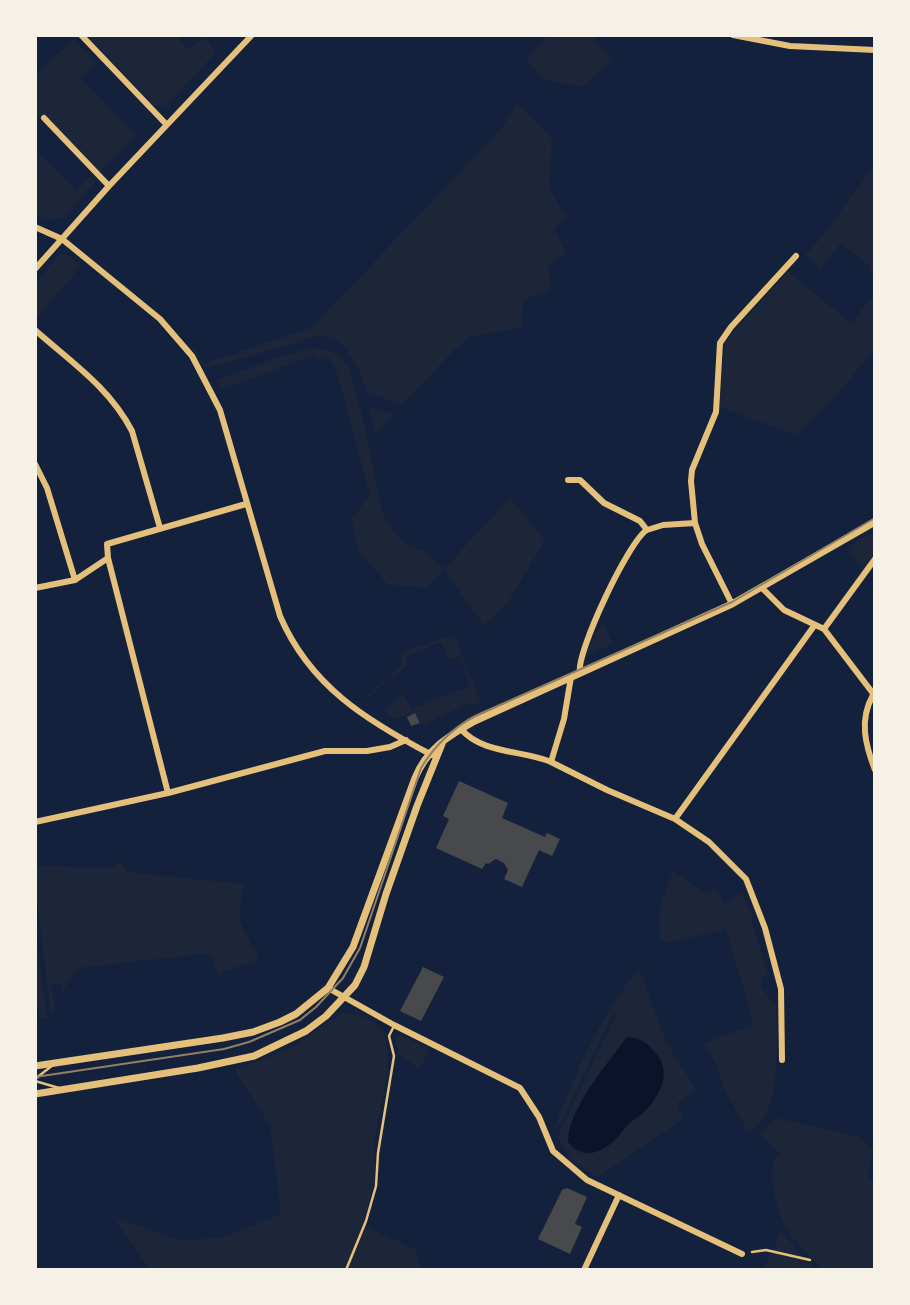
<!DOCTYPE html>
<style>
body{margin:0}
#map{position:relative;width:910px;height:1305px;overflow:hidden;background:#14213d;font-family:"Golos Text",sans-serif}
canvas{display:block}
.frame{position:absolute;inset:0;border:37px solid #f6f1e7;pointer-events:none}
</style>
<div id="map">
<canvas width="910" height="1305"></canvas>
<div class="frame"></div>
</div>
<script>
const g = document.querySelector('canvas').getContext('2d');
g.lineJoin = 'round';
function fillPath(path, color) {
  g.fillStyle = color;
  g.fill(path, 'evenodd');
}
function trace(path, color, width, dash) {
  g.strokeStyle = color;
  g.lineWidth = width;
  g.lineCap = dash ? 'butt' : 'round';
  g.setLineDash(dash || []);
  g.stroke(path);
}
fillPath(new Path2D(`
 M86 35H177L187 49 206 37 215 53 171 101 164 106H155Z
 M548 35H599L595 39 598 46 613 59 583 87 543 79 526 59Z
 M74 39 96 63 81 78 136 136 98 173 43 114 35 121V75Z
 M516 103 552 139 549 188 566 217 554 229 566 253 548 264 551 289 524 300 521 328 469 337 452 352 402 405 368 392C357 368 348 335 317 336L220 365 204 367 190 345 206 363 311 328 503 127Z
 M35 149 76 191 91 176 96 181 64 218 47 220 35 215Z
 M875 164V276L869 271 871 268 841 243 820 269 805 255 822 237Z
 M65 253 81 266 35 320V282L60 254Z
 M788 272 851 323 875 294V349L842 389 796 435 719 407 725 340Z
 M311 348 326 349 339 355 350 370 364 423 382 512 395 533 406 545 424 551 444 569 510 498 545 540 507 604 484 626 444 570 426 588 387 584 357 549 352 518 370 495 337 373 328 356 318 360 315 355 223 389 217 380 278 357Z
 M369 405 380 411 394 414 375 434Z
 M875 531V553L863 571 847 547Z
 M602 622 613 644 588 655 586 653Z
 M454 635 481 702 472 706 470 703 422 725 415 711C403 716 397 722 386 714L385 709 403 693 411 709 470 686 459 656 449 660 441 642 405 657 407 665 394 677 390 676C381 685 375 697 362 700L401 665 402 652Z
 M120 861 127 872 243 884 239 920 259 959 218 974 210 953 77 968 62 993 60 983 51 984 55 1009 51 1017 35 884V866L111 868Z
 M673 871 707 894 714 888 724 903 741 893 753 916 751 919 768 974 763 978 761 985C763 990 771 1001 776 1005 777 1033 783 1123 748 1131L725 1091 717 1066 703 1043 754 1025 726 929 667 943 659 937 660 907Z
 M36 935 47 1017 40 1019 37 1008H35Z
 M639 968 666 1042 696 1090 677 1103 683 1119 598 1177 571 1161 558 1136 615 1017 614 1011 562 1121 554 1130C574 1073 601 1015 639 968ZM627 1038 650 1104 641 1115 588 1154 580 1153 573 1148 576 1113 599 1076Z
 M342 1013C357 1014 376 1017 383 1033 397 1064 378 1105 375 1138 373 1154 377 1171 374 1186 371 1198 366 1210 363 1222L369 1228 415 1249 422 1270H150L113 1217 182 1241 224 1237 281 1214 270 1126 235 1070 292 1047Z
 M400 1035 430 1049 419 1069 399 1054 395 1038Z
 M776 1118 860 1137 873 1149 868 1175 875 1185V1270H823C793 1237 780 1232 773 1185 771 1173 771 1162 779 1153L761 1134Z
 M781 1231 815 1270 764 1269Z`), '#1d2539');
fillPath(new Path2D(`
 M627 1037C640 1038 646 1042 655 1052 673 1072 660 1097 642 1114 638 1118 633 1119 629 1123 625 1127 622 1132 619 1136 603 1153 584 1161 568 1142 568 1109 607 1064 627 1037Z`), '#0b132b');
fillPath(new Path2D(`
 M415 713 420 723 411 726 407 717Z
 M459 781 508 803 502 818 545 837 547 833 560 839 552 856 539 850 522 887 504 879 508 870 504 863 496 859 488 864 486 863 482 869 436 848 449 819 443 816Z
 M423 967 444 977 421 1021 400 1011Z
 M567 1188 587 1197 575 1224 582 1227 570 1254 538 1239 562 1190Z`), '#48494c');
trace(new Path2D(`
 M752 1252 766 1250 810 1260`), '#e5c07b', 2.5);
trace(new Path2D(`
 M35 1079 53 1065
 M35 1081 59 1088
 M346 1270 366 1221 376 1186 378 1153 394 1056 389 1036 394 1026`), '#e5c07b', 2.5);
trace(new Path2D(`
 M81 35 166 124
 M733 35 790 46 875 50
 M44 118 109 186
 M35 227 62 239 160 319 192 356 220 410 280 616C310 686 367 721 432 755
 M35 269 109 186 252 35
 M35 330C71 362 109 387 132 431L160 528
 M35 464 47 488 75 580
 M568 480H580L604 503 640 521 647 530C629 540 576 653 580 672
 M695 523 691 481 692 470 716 412 720 343 731 327 796 256
 M647 530 663 525 695 523 702 544 732 604
 M35 588 75 580 108 558
 M762 588 784 610 824 629 875 696
 M824 629 875 559
 M571 677 564 719 551 762 607 790 675 819 709 842 746 879 765 928 781 989 782 1060
 M873 695C859 720 865 744 875 770
 M461 729C482 754 523 750 551 762
 M168 793 108 558 107 544 246 504
 M675 819 814 626
 M35 822 168 793 325 751H367L390 747 406 740
 M328 988 394 1025 520 1088 539 1117 553 1151 587 1180 742 1254
 M584 1270 619 1195`), '#e5c07b', 6);
trace(new Path2D(`
 M35 1066 223 1038 253 1032 280 1022 296 1014 328 988 353 947 415 778C427 749 448 736 475 721L732 604 875 522
 M35 1094 198 1068 254 1056 306 1031 326 1016 355 985 364 967 386 894 417 806 442 744`), '#e5c07b', 7);
trace(new Path2D(`
 M35 1077 224 1049 249 1042 300 1020 316 1007 343 978 360 948 421 768C435 745 451 729 475 716L732 602 875 518`), '#918062', 2);
</script>
